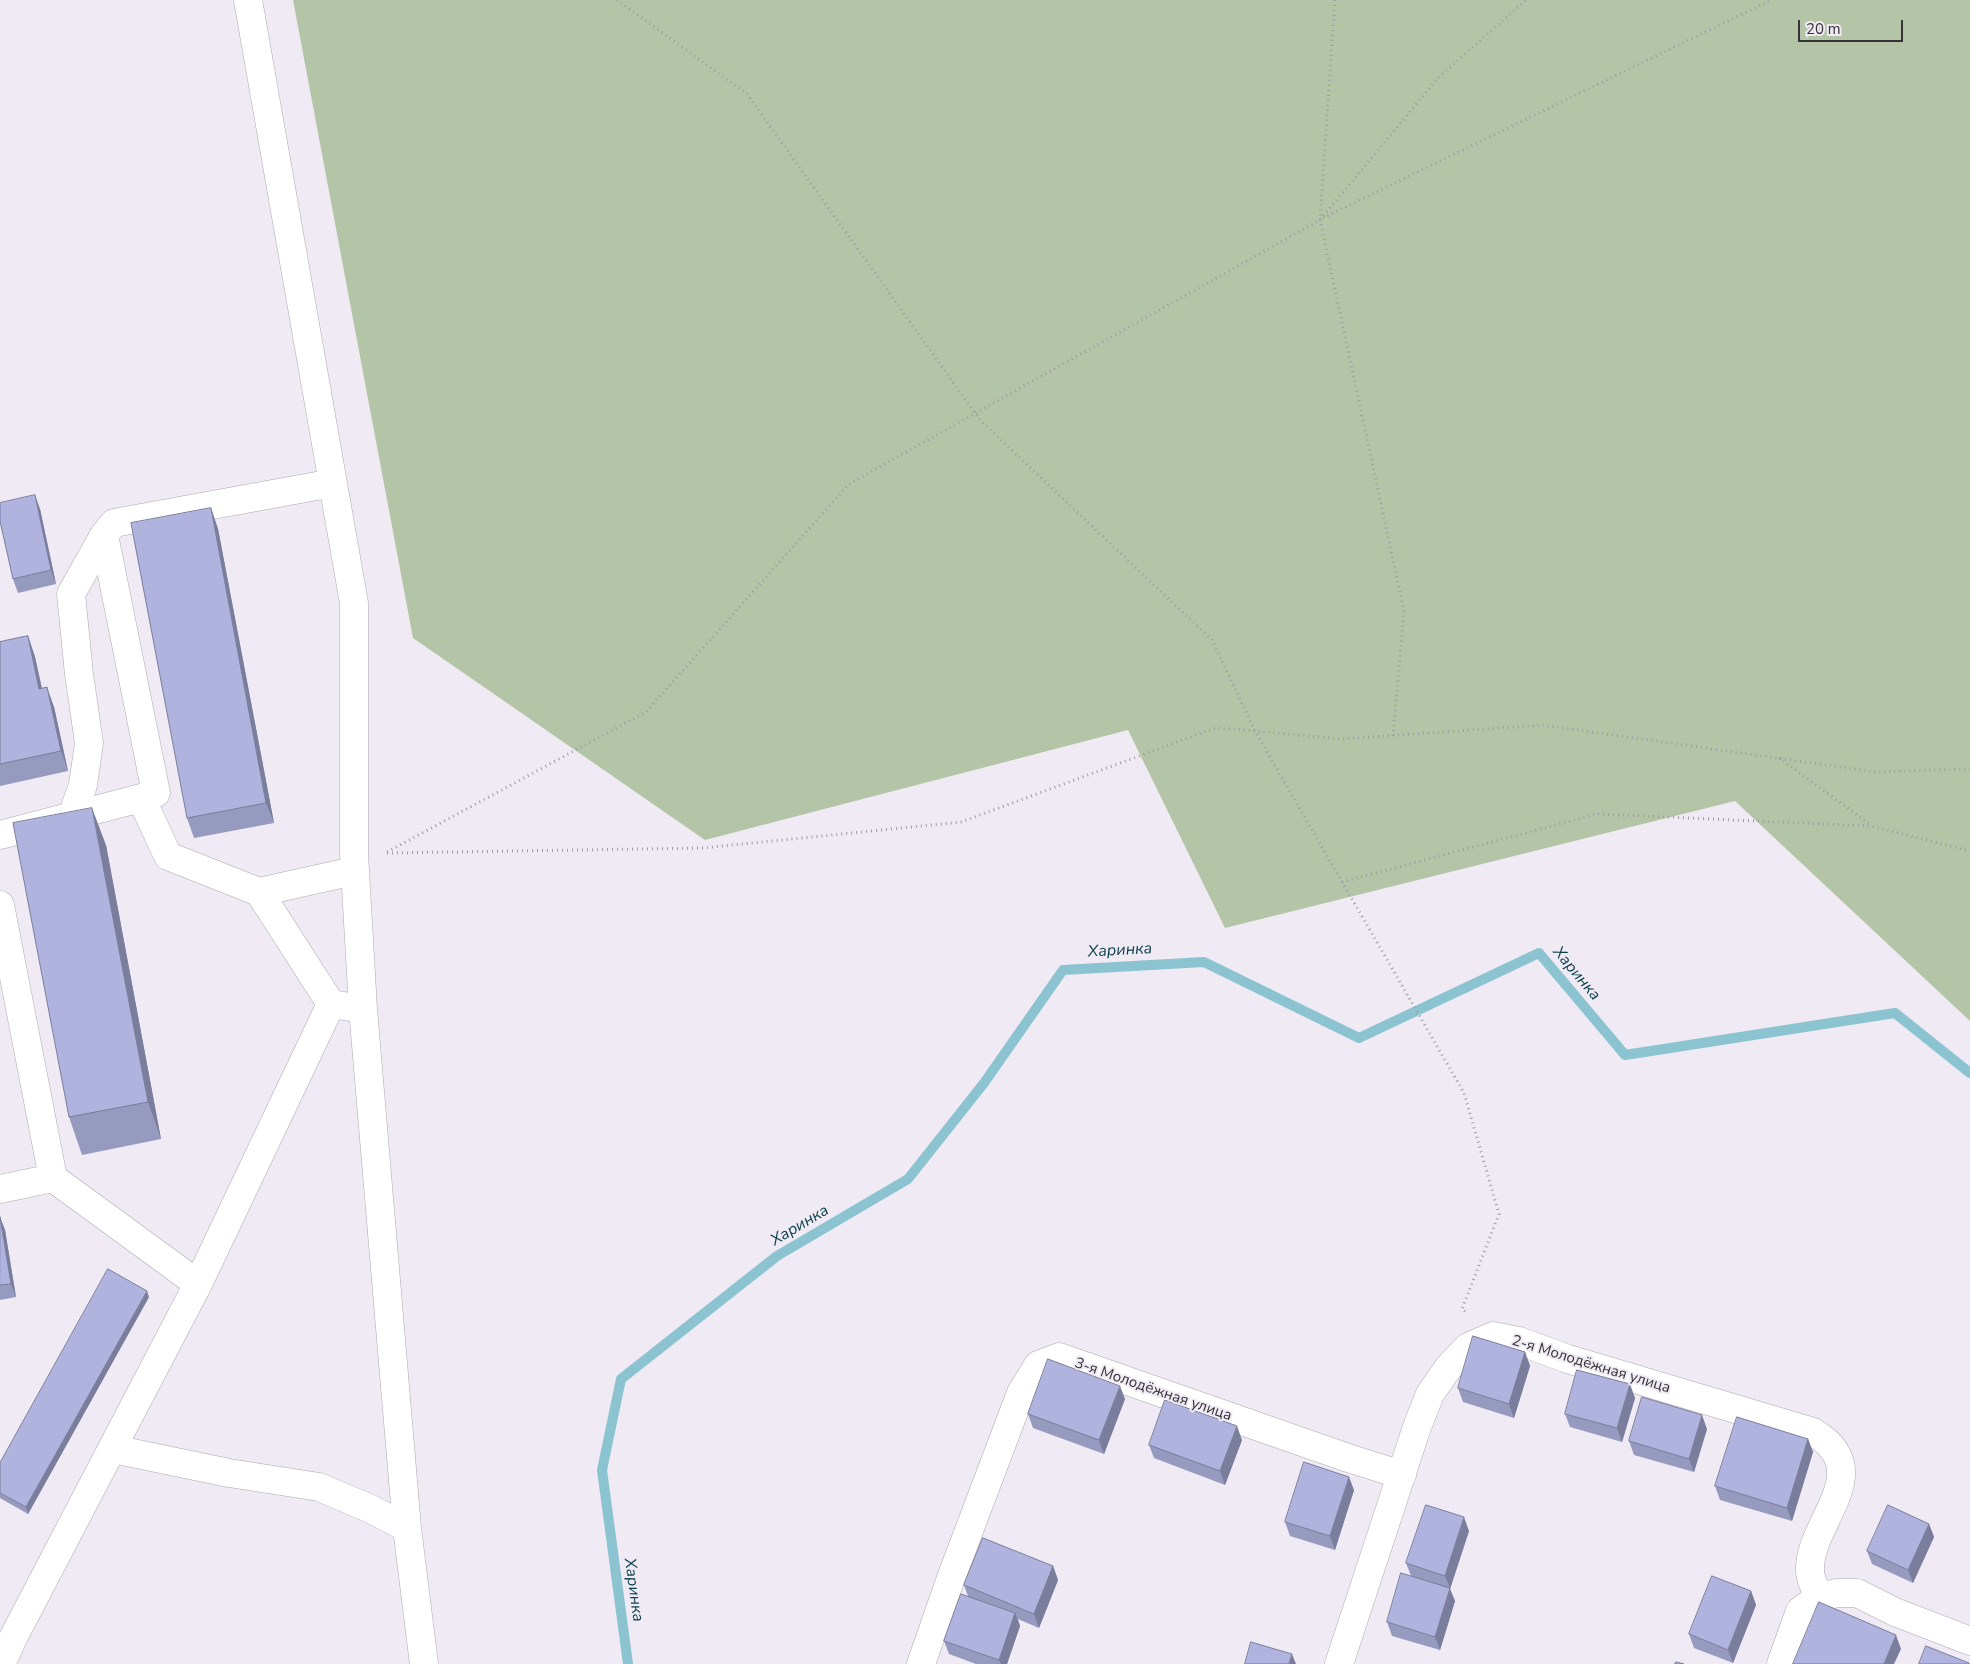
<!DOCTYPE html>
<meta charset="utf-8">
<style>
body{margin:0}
#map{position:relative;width:1970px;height:1664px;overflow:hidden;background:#efeaf3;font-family:"Nunito Sans",sans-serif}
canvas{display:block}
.scale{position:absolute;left:1798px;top:20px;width:105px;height:22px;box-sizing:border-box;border:2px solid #353336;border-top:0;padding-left:6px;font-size:15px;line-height:18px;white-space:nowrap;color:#353336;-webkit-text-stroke:4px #efeaf3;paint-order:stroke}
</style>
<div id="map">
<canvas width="1970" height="1664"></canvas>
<div class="scale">20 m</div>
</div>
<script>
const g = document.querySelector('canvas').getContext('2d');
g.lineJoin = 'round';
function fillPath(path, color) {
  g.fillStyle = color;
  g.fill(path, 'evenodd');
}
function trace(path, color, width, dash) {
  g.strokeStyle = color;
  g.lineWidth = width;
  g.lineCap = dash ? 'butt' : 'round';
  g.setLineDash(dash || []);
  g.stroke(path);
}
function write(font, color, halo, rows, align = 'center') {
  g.font = font + ' "Nunito Sans",sans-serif';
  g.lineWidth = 4;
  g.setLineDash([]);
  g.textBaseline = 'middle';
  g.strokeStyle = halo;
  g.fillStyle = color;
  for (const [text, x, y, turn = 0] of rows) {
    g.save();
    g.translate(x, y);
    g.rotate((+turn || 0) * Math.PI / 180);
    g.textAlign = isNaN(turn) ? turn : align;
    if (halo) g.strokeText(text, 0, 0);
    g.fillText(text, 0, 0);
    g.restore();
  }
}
fillPath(new Path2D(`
 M293 0H1970V1021L1735 801 1225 928 1128 730 705 840 413 638Z`), '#b3c5a6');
trace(new Path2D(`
 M628 1664 602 1470 621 1379 777 1256 908 1179 984 1083 1063 970 1204 962 1359 1038 1539 953 1625 1055 1895 1013 1970 1073`), '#8bc3d1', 10);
const minor = new Path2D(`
 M248 0 354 603V853L363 1009 407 1528 424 1664
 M141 798 156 793 104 535 114 523 333 483
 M72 816 83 785 89 743 79 674 71 594 104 535
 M0 835 141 798 168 856 259 892 354 871
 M259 892 331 1004
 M0 905 53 1178 198 1284
 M0 1189 53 1178
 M113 1449 229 1473 319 1487 371 1509 407 1528
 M1 1664 14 1636 198 1284 331 1004 363 1009
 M921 1664 951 1578 1021 1393 1038 1365 1059 1357 1348 1458 1402 1475
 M1339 1664 1417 1427 1430 1394 1448 1368 1468 1347 1493 1336 1519 1341 1568 1359 1813 1432C1878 1470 1810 1522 1810 1568 1809 1578 1815 1588 1819 1597
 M1781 1664 1800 1611 1819 1597 1837 1593H1857L1895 1612 1970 1641`);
trace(minor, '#aca7b0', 29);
trace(new Path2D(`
 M617 0 747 94 980 420 1212 640 1255 731 1342 739 1542 725 1876 772 1970 769
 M1335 0 1320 220 1404 611 1393 736
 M1323 218 1771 0
 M1779 758 1871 825
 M387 852 646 712 849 484 1320 220 1438 78 1526 0
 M387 853 703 848 961 822 1215 728 1255 731 1464 1093 1499 1214 1462 1309 1467 1313
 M1342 882 1597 814 1871 826 1970 851`), '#9f9ba2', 3, [1, 4]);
trace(minor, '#fff', 28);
fillPath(new Path2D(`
 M211 508 218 529 274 823 194 838 187 818Z
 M40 509 56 584 18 593 13 579Z
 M28 636 35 657 42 688 54 707 68 771 0 786V642Z
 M106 845 161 1139 82 1155 69 1117Z
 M0 1217 5 1230 16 1297 0 1300Z
 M149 1297 28 1514 0 1498V1463Z
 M1525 1352 1530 1366 1514 1418 1463 1402 1458 1388Z
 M1635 1398 1622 1442 1570 1427 1565 1414Z
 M1125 1399 1104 1454 1033 1428 1028 1414Z
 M1707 1429 1694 1472 1634 1455 1629 1441Z
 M1808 1439 1813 1452 1792 1521 1720 1500 1715 1486Z
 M1242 1440 1225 1485 1154 1458 1149 1445Z
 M1354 1490 1335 1550 1290 1536 1285 1522Z
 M1929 1524 1934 1537 1913 1583 1872 1564 1867 1551Z
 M1469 1531 1450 1589 1455 1601 1440 1650 1392 1636 1387 1622 1411 1576 1406 1563Z
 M1053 1566 1058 1580 1039 1628 1018 1619 1020 1626 1007 1664H976L949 1654 944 1641 968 1596 964 1585Z
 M1751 1591 1756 1605 1733 1663 1694 1648 1689 1634Z`), '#969abf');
fillPath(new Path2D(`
 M35 495 40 509 56 584 51 570Z
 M211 508 218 529 274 823 266 803Z
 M28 636 35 657 46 709 39 689Z
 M47 687 54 707 68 771 61 751Z
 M92 808 106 845 161 1139 148 1102Z
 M0 1217 5 1230 16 1297 11 1284Z
 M147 1291 149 1297 28 1514 26 1507Z
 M1525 1352 1530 1366 1514 1418 1509 1404Z
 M1630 1384 1635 1398 1622 1442 1617 1428Z
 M1120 1386 1125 1399 1104 1454 1099 1440Z
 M1702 1415 1707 1429 1694 1472 1689 1459Z
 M1237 1426 1242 1440 1225 1485 1220 1471Z
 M1808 1439 1813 1452 1792 1521 1787 1508Z
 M1349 1477 1354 1490 1335 1550 1330 1536Z
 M1464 1517 1469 1531 1450 1589 1455 1601 1440 1650 1435 1637 1450 1588 1445 1576Z
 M1929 1524 1934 1537 1913 1583 1908 1570Z
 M1053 1566 1058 1580 1039 1628 1034 1614Z
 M1751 1591 1756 1605 1733 1663 1728 1650Z
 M1015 1613 1020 1626 1007 1664H1001L999 1660Z
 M1896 1635 1901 1649 1894 1664H1884Z
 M1292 1654 1296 1664H1289Z`), '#7a7d9b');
const building = new Path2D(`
 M35 495 51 570 13 579 0 521V503Z
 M211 508 266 803 187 818 131 523Z
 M28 636 39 689 47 687 61 751 0 764V642Z
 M92 808 148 1102 69 1117 13 823Z
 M0 1217 11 1284 0 1285Z
 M108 1269 147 1291 26 1507 0 1493V1463Z
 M1473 1336 1525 1352 1509 1404 1458 1388Z
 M1048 1359 1120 1386 1099 1440 1028 1414Z
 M1577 1370 1630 1384 1617 1428 1565 1414Z
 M1642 1397 1702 1415 1689 1459 1629 1441Z
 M1165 1400 1237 1426 1220 1471 1149 1445Z
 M1737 1417 1808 1439 1787 1508 1715 1486Z
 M1304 1462 1349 1477 1330 1536 1285 1522Z
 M1426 1505 1464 1517 1445 1576 1406 1563Z
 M1888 1505 1929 1524 1908 1570 1867 1551Z
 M983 1538 1053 1566 1034 1614 964 1585Z
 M1401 1573 1450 1588 1435 1637 1387 1622Z
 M1712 1576 1751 1591 1728 1650 1689 1634Z
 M961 1594 1015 1613 999 1660 944 1641Z
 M1819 1602 1896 1635 1884 1664H1793Z
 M1251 1642 1292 1654 1289 1664H1245Z
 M1926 1646 1969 1663V1664H1919Z
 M1676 1662 1684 1664H1675Z`);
fillPath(building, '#afb3de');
trace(building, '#7a7d9b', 1);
write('15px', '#353336', '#efeaf3', [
 ["2-я Молодёжная улица",1591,1365,17],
 ["3-я Молодёжная улица",1153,1390,19]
]);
write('italic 16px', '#0d404b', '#efeaf3', [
 ["Харинка",1120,951,-3],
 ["Харинка",1576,974,50],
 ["Харинка",800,1226,-31],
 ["Харинка",633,1590,82]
]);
</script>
